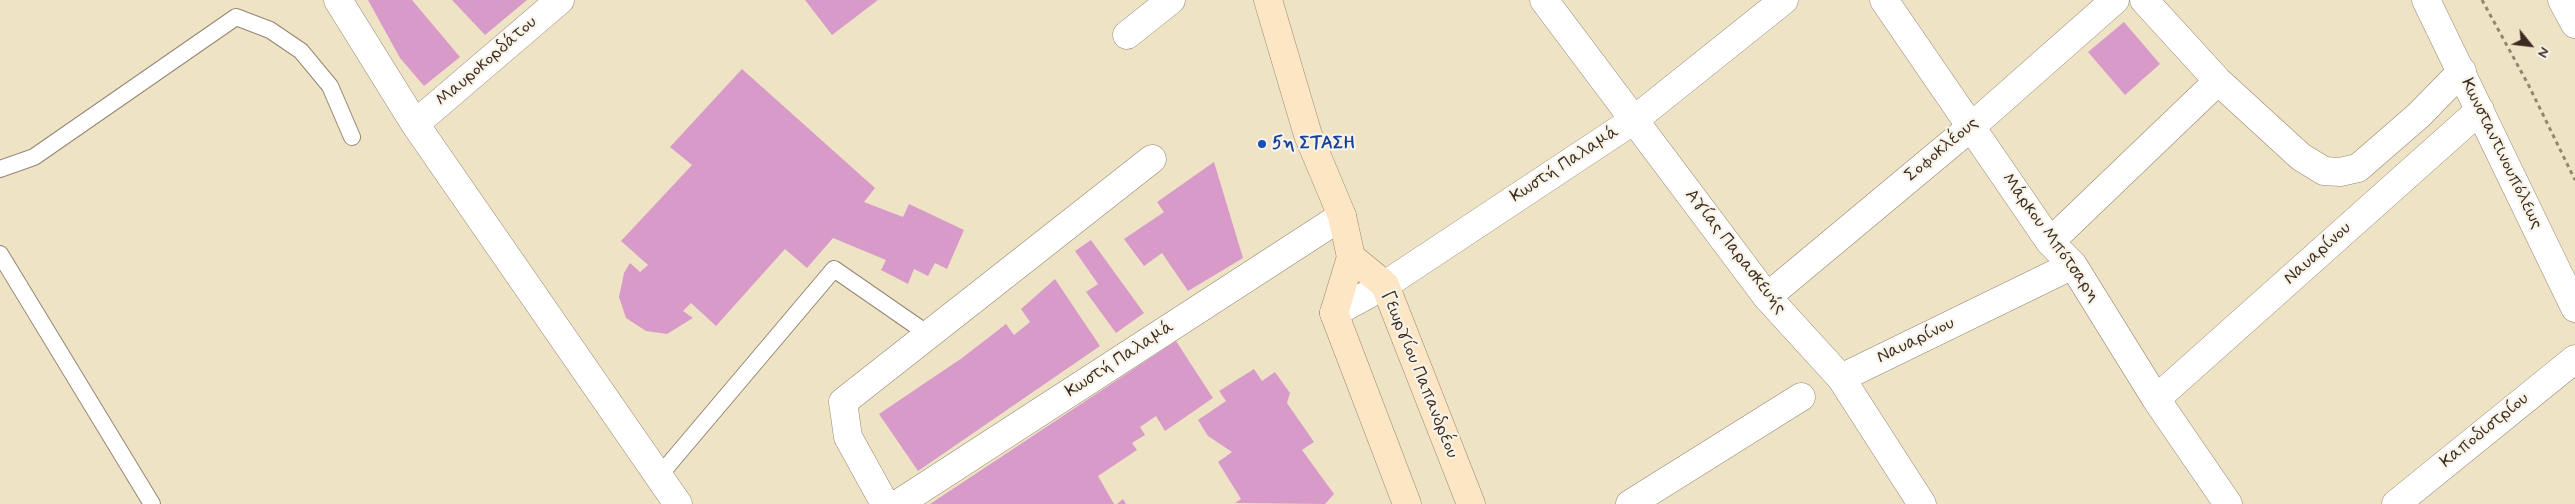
<!DOCTYPE html>
<meta charset="utf-8">
<style>
body{margin:0}
#map{position:relative;width:2575px;height:504px;overflow:hidden;background:#efe3c6;font-family:Mynerve,sans-serif}
canvas{display:block}
.north{position:absolute;left:2505px;top:20px;width:50px;height:50px;-webkit-text-stroke:4px #f7f3e8;paint-order:stroke;rotate:119deg;font-size:14px;font-weight:700;line-height:20px;text-align:center;color:#3b2a1e}
.north::after{content:'';display:block;margin:auto;width:18px;height:22px;background:#3b2a1e;clip-path:polygon(50% 0,100% 100%,50% 72%,0 100%)}
</style>
<div id="map">
<canvas width="2575" height="504"></canvas>
<div class="north">N</div>
</div>
<script>
const g = document.querySelector('canvas').getContext('2d');
g.lineJoin = 'round';
function fillPath(path, color) {
  g.fillStyle = color;
  g.fill(path, 'evenodd');
}
function trace(path, color, width, dash) {
  g.strokeStyle = color;
  g.lineWidth = width;
  g.lineCap = dash ? 'butt' : 'round';
  g.setLineDash(dash || []);
  g.stroke(path);
}
function write(font, color, halo, rows, align = 'center') {
  g.font = font + ' Mynerve,sans-serif';
  g.lineWidth = 4.5;
  g.setLineDash([]);
  g.textBaseline = 'middle';
  g.strokeStyle = halo;
  g.fillStyle = color;
  for (const [text, x, y, turn = 0] of rows) {
    g.save();
    g.translate(x, y);
    g.rotate((+turn || 0) * Math.PI / 180);
    g.textAlign = isNaN(turn) ? turn : align;
    if (halo) g.strokeText(text, 0, 0);
    g.fillText(text, 0, 0);
    g.restore();
  }
}
fillPath(new Path2D(`
 M368 0H412L460 57 424 86 400 58Z
 M452 0H527L485 35Z
 M805 0H878L832 35Z
 M2124 22 2160 64 2125 95 2088 52Z
 M742 69 875 188 864 202 903 217 909 204 964 230 947 269 935 263 928 276 914 269 908 284 881 270 886 260 833 238 807 268 785 249 716 326 691 303 683 311 693 318 667 334 646 331 626 318 619 297 624 273 630 263 640 272 648 265 621 241 692 165 670 147Z
 M1214 162 1243 258 1188 291 1162 253 1144 266 1124 239 1164 212 1157 202Z
 M1091 240 1144 313 1116 333 1086 292 1098 284 1075 251Z
 M1055 279 1100 346 918 471 879 414 962 358 1006 324 1014 335 1030 322 1021 309Z
 M1176 341 1213 398 1165 431 1156 416 1140 427 1145 435 1132 443 1137 450 1098 476 1114 504H930Z
 M1254 369 1262 381 1275 372 1290 393 1287 403 1314 442 1302 450 1334 494 1325 504 1235 503 1241 499 1218 462 1232 452 1208 436 1198 420 1226 401 1219 391Z
 M1123 499 1126 504H1117Z`), '#d89bc9');
const lane = new Path2D(`
 M0 169 34 157 236 17 270 30 301 51 330 86 352 137
 M0 254 152 504
 M659 476 834 269 928 334`);
const street = new Path2D(`
 M338 0 415 124 678 504
 M1544 0 1767 297 1841 378 1922 504
 M1884 0 2050 242 2073 265 2156 399 2228 504
 M2144 0 2218 81 2301 157 2324 171 2340 172 2358 168 2419 115 2462 71
 M2426 0 2575 308
 M2562 0 2575 24
 M1127 35 1171 0
 M415 124 560 0
 M2050 242 2218 81
 M1767 297 1971 127 2115 0
 M1334 313 1385 285 1634 120 1784 0
 M1841 378 2073 265
 M2156 399 2480 110
 M885 504 848 437 843 402 1152 159
 M898 504 1342 216
 M1630 504 1801 397
 M2396 504 2575 359`);
const secondary = new Path2D(`
 M1268 0 1308 135 1342 216 1351 257 1334 313 1407 504
 M1351 257 1385 285 1471 504`);
trace(lane, '#958672', 18);
trace(street, '#958672', 29);
trace(secondary, '#958672', 29);
trace(new Path2D(`
 M2482 0 2528 84 2575 180`), '#958672', 3, [4, 4]);
trace(lane, '#fff', 16);
trace(street, '#fff', 28);
trace(secondary, '#fce6c4', 28);
for (const [x, y, r, color] of [
 [1262,144,5,"#1a4fb4"]
]) {
  const dot = new Path2D();
  dot.arc(x, y, r, 0, 2 * Math.PI);
  g.fillStyle = color;
  g.fill(dot);
  trace(dot, '#f7f3e8', 2);
}
write('18px', '#3b2a1e', '#f7f3e8', [
 ["Μαυροκορδάτου",487,62,-41],
 ["Σοφοκλέους",1942,150,-40],
 ["Κωνσταντινουπόλεως",2501,154,64],
 ["Κωστή Παλαμά",1565,165,-33],
 ["Μάρκου Μπότσαρη",2050,238,54],
 ["Αγίας Παρασκευής",1735,252,52],
 ["Ναυαρίνου",2318,254,-42],
 ["Ναυαρίνου",1916,341,-26],
 ["Κωστή Παλαμά",1120,360,-33],
 ["Γεωργίου Παπανδρέου",1419,375,68],
 ["Καποδιστρίου",2485,431,-39]
]);
write('bold 18px', '#164399', '#f7f3e8', [
 ["5η ΣΤΑΣΗ",1272,144]
], 'left');
</script>
